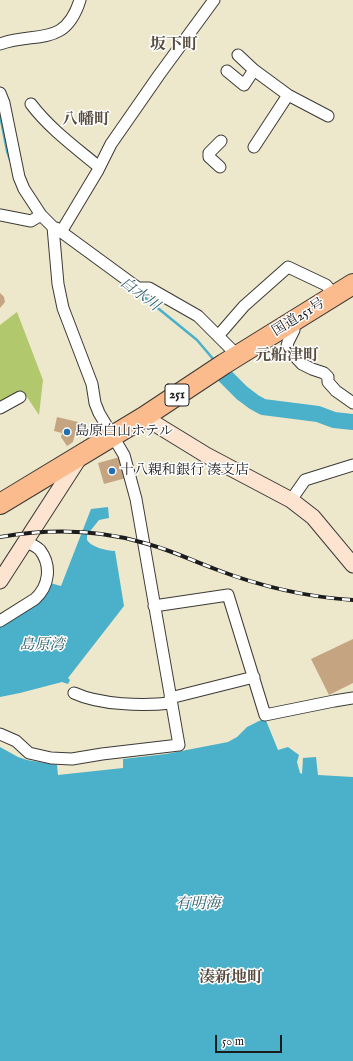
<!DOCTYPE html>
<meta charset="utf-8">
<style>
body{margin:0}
#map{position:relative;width:353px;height:1061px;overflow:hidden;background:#ede7cb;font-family:"IM FELL English",serif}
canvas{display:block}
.scale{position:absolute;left:215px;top:1035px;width:67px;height:18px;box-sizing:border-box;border:2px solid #1c1c1c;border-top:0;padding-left:5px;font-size:12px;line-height:14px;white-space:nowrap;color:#1c1c1c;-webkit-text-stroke:3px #fff;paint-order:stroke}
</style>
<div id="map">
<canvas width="353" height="1061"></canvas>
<div class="scale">50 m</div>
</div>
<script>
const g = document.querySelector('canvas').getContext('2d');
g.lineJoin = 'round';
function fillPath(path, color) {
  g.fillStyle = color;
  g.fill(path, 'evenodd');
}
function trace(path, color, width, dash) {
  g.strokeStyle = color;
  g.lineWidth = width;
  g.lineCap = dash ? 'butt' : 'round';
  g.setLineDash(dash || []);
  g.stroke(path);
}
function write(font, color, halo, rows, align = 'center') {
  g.font = font + ' "IM FELL English","Noto Serif JP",serif';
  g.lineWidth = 3;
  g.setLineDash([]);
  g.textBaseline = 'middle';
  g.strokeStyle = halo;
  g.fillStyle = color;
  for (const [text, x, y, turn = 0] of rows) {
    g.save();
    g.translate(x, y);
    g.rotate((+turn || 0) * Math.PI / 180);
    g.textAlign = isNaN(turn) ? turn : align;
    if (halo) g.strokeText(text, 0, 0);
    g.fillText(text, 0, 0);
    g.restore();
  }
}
fillPath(new Path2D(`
 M17 312 43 380 39 415 23 391 0 404V325Z`), '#b1c86c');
fillPath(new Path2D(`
 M108 507 109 518 99 520 87 535V540C91 547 107 551 115 551L124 606 68 678 70 680 68 684 62 682 20 693 0 697V625L50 583 61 586 91 509Z
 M265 718 278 750 288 747 299 755 297 762 300 773 302 774 303 758 316 757 318 775 353 777V1061H0V747L18 757 27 760 57 765 58 775 123 768V759L166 754 228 742 237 737 247 727Z`), '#4bb0ca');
trace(new Path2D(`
 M0 115 7 151 10 160
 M138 292 197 340 214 360`), '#4bb0ca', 2.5);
trace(new Path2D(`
 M225 376 242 393 254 402 263 407 318 414 334 420 353 422`), '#4bb0ca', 16);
fillPath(new Path2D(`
 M0 293 4 297 5 302 0 308Z
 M57 417 78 422 73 442 67 446 61 437 62 433 54 431Z
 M120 457 126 478 104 484 98 463Z
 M353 639V683L329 695 311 659Z`), '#c5a481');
const street = new Path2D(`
 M0 44C36 31 65 48 80 0
 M238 55 254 70
 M227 71 244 85 254 70 288 95 328 116
 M0 93 4 103 19 177 24 189 41 215 53 227 58 284 63 308 92 384 95 403 99 413 124 455 136 499 179 745 102 754 72 759 51 758 29 753 16 741 0 734
 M31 104C50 129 75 147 99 167
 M254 147 288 95
 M220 167 209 157V153L221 141
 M0 215 31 221 41 215
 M56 228 138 288H149L198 316 238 356
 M61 232 97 172 111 144 159 75 214 0
 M293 321 294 330 288 342 287 346 290 351 302 364 312 369 324 373 328 377V382L336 391 353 403
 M218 336 244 306 288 267 326 285 335 296
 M0 408 20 397
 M291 500 305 480 353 465
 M154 606 228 595 265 715 334 701 353 698
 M0 621 35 599C49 586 52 566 40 550 36 546 31 544 26 542
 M74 693C100 705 143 706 171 703
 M170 698 254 677`);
const secondary = new Path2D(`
 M144 417 206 455 291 500 313 517 353 565
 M0 581 80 457`);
const highway = new Path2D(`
 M0 504 144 417 224 364 353 284`);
trace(street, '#3b3a36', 13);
trace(secondary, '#3b3a36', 17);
trace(highway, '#3b3a36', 22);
trace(street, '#fff', 11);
trace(secondary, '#fde4d1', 15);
trace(highway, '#fbbb8c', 20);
const rail = new Path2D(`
 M0 537C48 529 97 529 144 543 168 549 191 560 215 569 259 586 306 597 353 600`);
trace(rail, '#1c1c1c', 4);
trace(rail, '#fff', 2.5, [8]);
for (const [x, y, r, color] of [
 [67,432,4,"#1f6fb2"],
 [112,471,4,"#1f6fb2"]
]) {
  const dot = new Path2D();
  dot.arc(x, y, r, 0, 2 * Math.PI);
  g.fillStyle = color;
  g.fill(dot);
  trace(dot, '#fff', 1.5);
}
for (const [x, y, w] of [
 [177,395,24]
]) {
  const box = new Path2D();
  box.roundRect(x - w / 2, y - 11, w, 22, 3);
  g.fillStyle = '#fff';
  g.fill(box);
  trace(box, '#1c1c1c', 1);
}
write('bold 13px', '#1c1c1c', null, [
 ["251",177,395]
]);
write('14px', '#1c1c1c', '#fff', [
 ["国道251号",299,318,-32]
]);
write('14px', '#1c1c1c', '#fff', [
 ["島原白山ホテル",75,432],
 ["十八親和銀行 湊支店",120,471]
], 'left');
write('italic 15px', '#315f6a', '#fff', [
 ["白水川",139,295,37],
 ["島原湾",42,646],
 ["有明海",198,905]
]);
write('bold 16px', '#574c3f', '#fff', [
 ["坂下町",174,46],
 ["八幡町",86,121],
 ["元船津町",287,357],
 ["湊新地町",231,979]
]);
</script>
